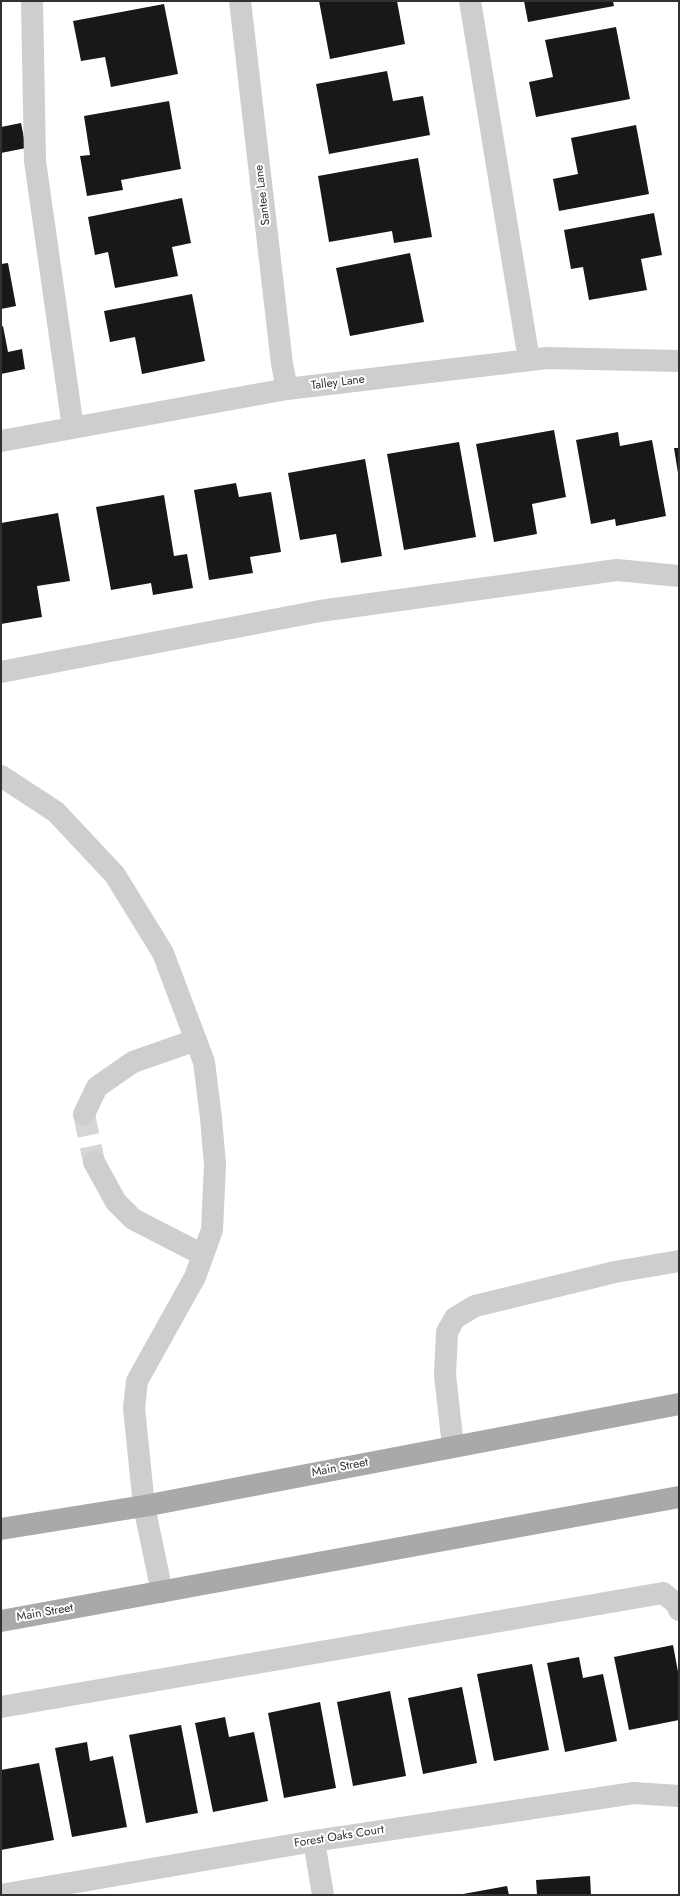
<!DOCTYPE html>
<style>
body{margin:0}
#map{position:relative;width:680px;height:1896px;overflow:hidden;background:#fff;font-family:Jost,sans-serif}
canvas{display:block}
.frame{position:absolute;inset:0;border:2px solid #313131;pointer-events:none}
</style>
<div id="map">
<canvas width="680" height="1896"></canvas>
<div class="frame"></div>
</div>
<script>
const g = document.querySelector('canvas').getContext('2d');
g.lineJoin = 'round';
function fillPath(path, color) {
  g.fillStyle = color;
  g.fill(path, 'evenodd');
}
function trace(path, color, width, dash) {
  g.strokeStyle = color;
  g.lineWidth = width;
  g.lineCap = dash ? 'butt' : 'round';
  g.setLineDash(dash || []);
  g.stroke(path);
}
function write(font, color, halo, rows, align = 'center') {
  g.font = font + ' Jost,sans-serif';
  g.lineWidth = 4;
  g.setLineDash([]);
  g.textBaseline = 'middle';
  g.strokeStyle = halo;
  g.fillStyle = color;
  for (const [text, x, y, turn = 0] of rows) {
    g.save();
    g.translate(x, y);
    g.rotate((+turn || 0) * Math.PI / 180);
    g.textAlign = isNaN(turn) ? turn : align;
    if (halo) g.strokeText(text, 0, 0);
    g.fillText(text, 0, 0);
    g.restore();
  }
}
fillPath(new Path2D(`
 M319 1H397L405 44 330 59Z
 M524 1H613L614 6 528 22Z
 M164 4 178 74 111 87 105 57 81 61 73 21Z
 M616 27 630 99 536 117 529 82 553 77 545 40Z
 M387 71 393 101 423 96 430 135 329 154 316 84Z
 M169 101 181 169 121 180 123 190 87 196 80 156 90 155 84 116Z
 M21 123 26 148 1 153V127Z
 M636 125 649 194 559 211 553 179 578 174 571 138Z
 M418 158 432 237 394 243 392 231 329 242 318 176Z
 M182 198 191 243 172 247 178 276 115 288 108 252 95 255 88 217Z
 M654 213 662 255 641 259 647 290 589 300 583 267 571 269 564 230Z
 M410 253 424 322 350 336 336 268Z
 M8 263 16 306 1 309V264Z
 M192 294 205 361 142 374 135 337 110 342 104 311Z
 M3 326 8 352 22 349 25 369 1 374V327Z
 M554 430 566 497 532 504 537 534 494 542 476 444Z
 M618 432 620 446 652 440 666 516 616 526 615 519 591 524 576 440Z
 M459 442 476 537 404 550 387 454Z
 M674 448H679V473H678Z
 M365 459 382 556 341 563 336 534 300 540 288 473Z
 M236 483 239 497 271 492 281 552 250 557 253 573 209 580 194 490Z
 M164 495 174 556 187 554 193 588 153 595 151 583 111 590 96 507Z
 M58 513 70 581 37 586 42 617 1 624V523Z
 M673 1645 679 1677V1720L629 1730 614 1657Z
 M579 1657 583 1678 603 1674 617 1741 565 1752 547 1663Z
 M532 1664 549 1750 494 1761 477 1674Z
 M462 1687 477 1763 423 1774 408 1698Z
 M390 1691 406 1776 353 1786 337 1702Z
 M320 1702 336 1788 284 1798 268 1713Z
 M225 1717 229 1737 254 1732 268 1801 213 1812 195 1723Z
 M181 1725 198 1813 146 1823 129 1735Z
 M87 1742 90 1761 113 1756 127 1827 72 1837 55 1748Z
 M39 1763 54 1840 1 1850V1770Z
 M590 1876 591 1895H537L536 1880Z
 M507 1886 509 1895H463V1894Z`), '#181818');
trace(new Path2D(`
 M84 1114 94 1162`), '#d6d6d6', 22, [22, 11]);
trace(new Path2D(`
 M32 1 35 161 73 428
 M240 1 282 364 287 389
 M470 1 529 360
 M1 441 287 389 547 358 679 361
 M1 672 320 611 617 570 679 576
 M1 776 56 812 115 875 163 953 204 1062 211 1118 215 1165 212 1230 195 1277 137 1381 134 1408 144 1506 162 1592
 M84 1114 97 1087 133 1062 196 1040
 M94 1162 116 1202 133 1219 203 1255
 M453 1446 445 1375 447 1332 455 1318 475 1306 615 1272 679 1261
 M1 1707 663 1593 676 1603 679 1610
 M314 1841 323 1895
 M1 1895 314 1841 634 1793 679 1796`), '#cecece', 22);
trace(new Path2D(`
 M1 1529 144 1506 679 1404
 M1 1621 679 1497`), '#a9a9a9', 22);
write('12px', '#313131', '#fff', [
 ["Santee Lane",263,195,-97],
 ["Talley Lane",338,383,-7],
 ["Main Street",340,1468,-11],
 ["Main Street",45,1613,-10],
 ["Forest Oaks Court",339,1837,-9]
]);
</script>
